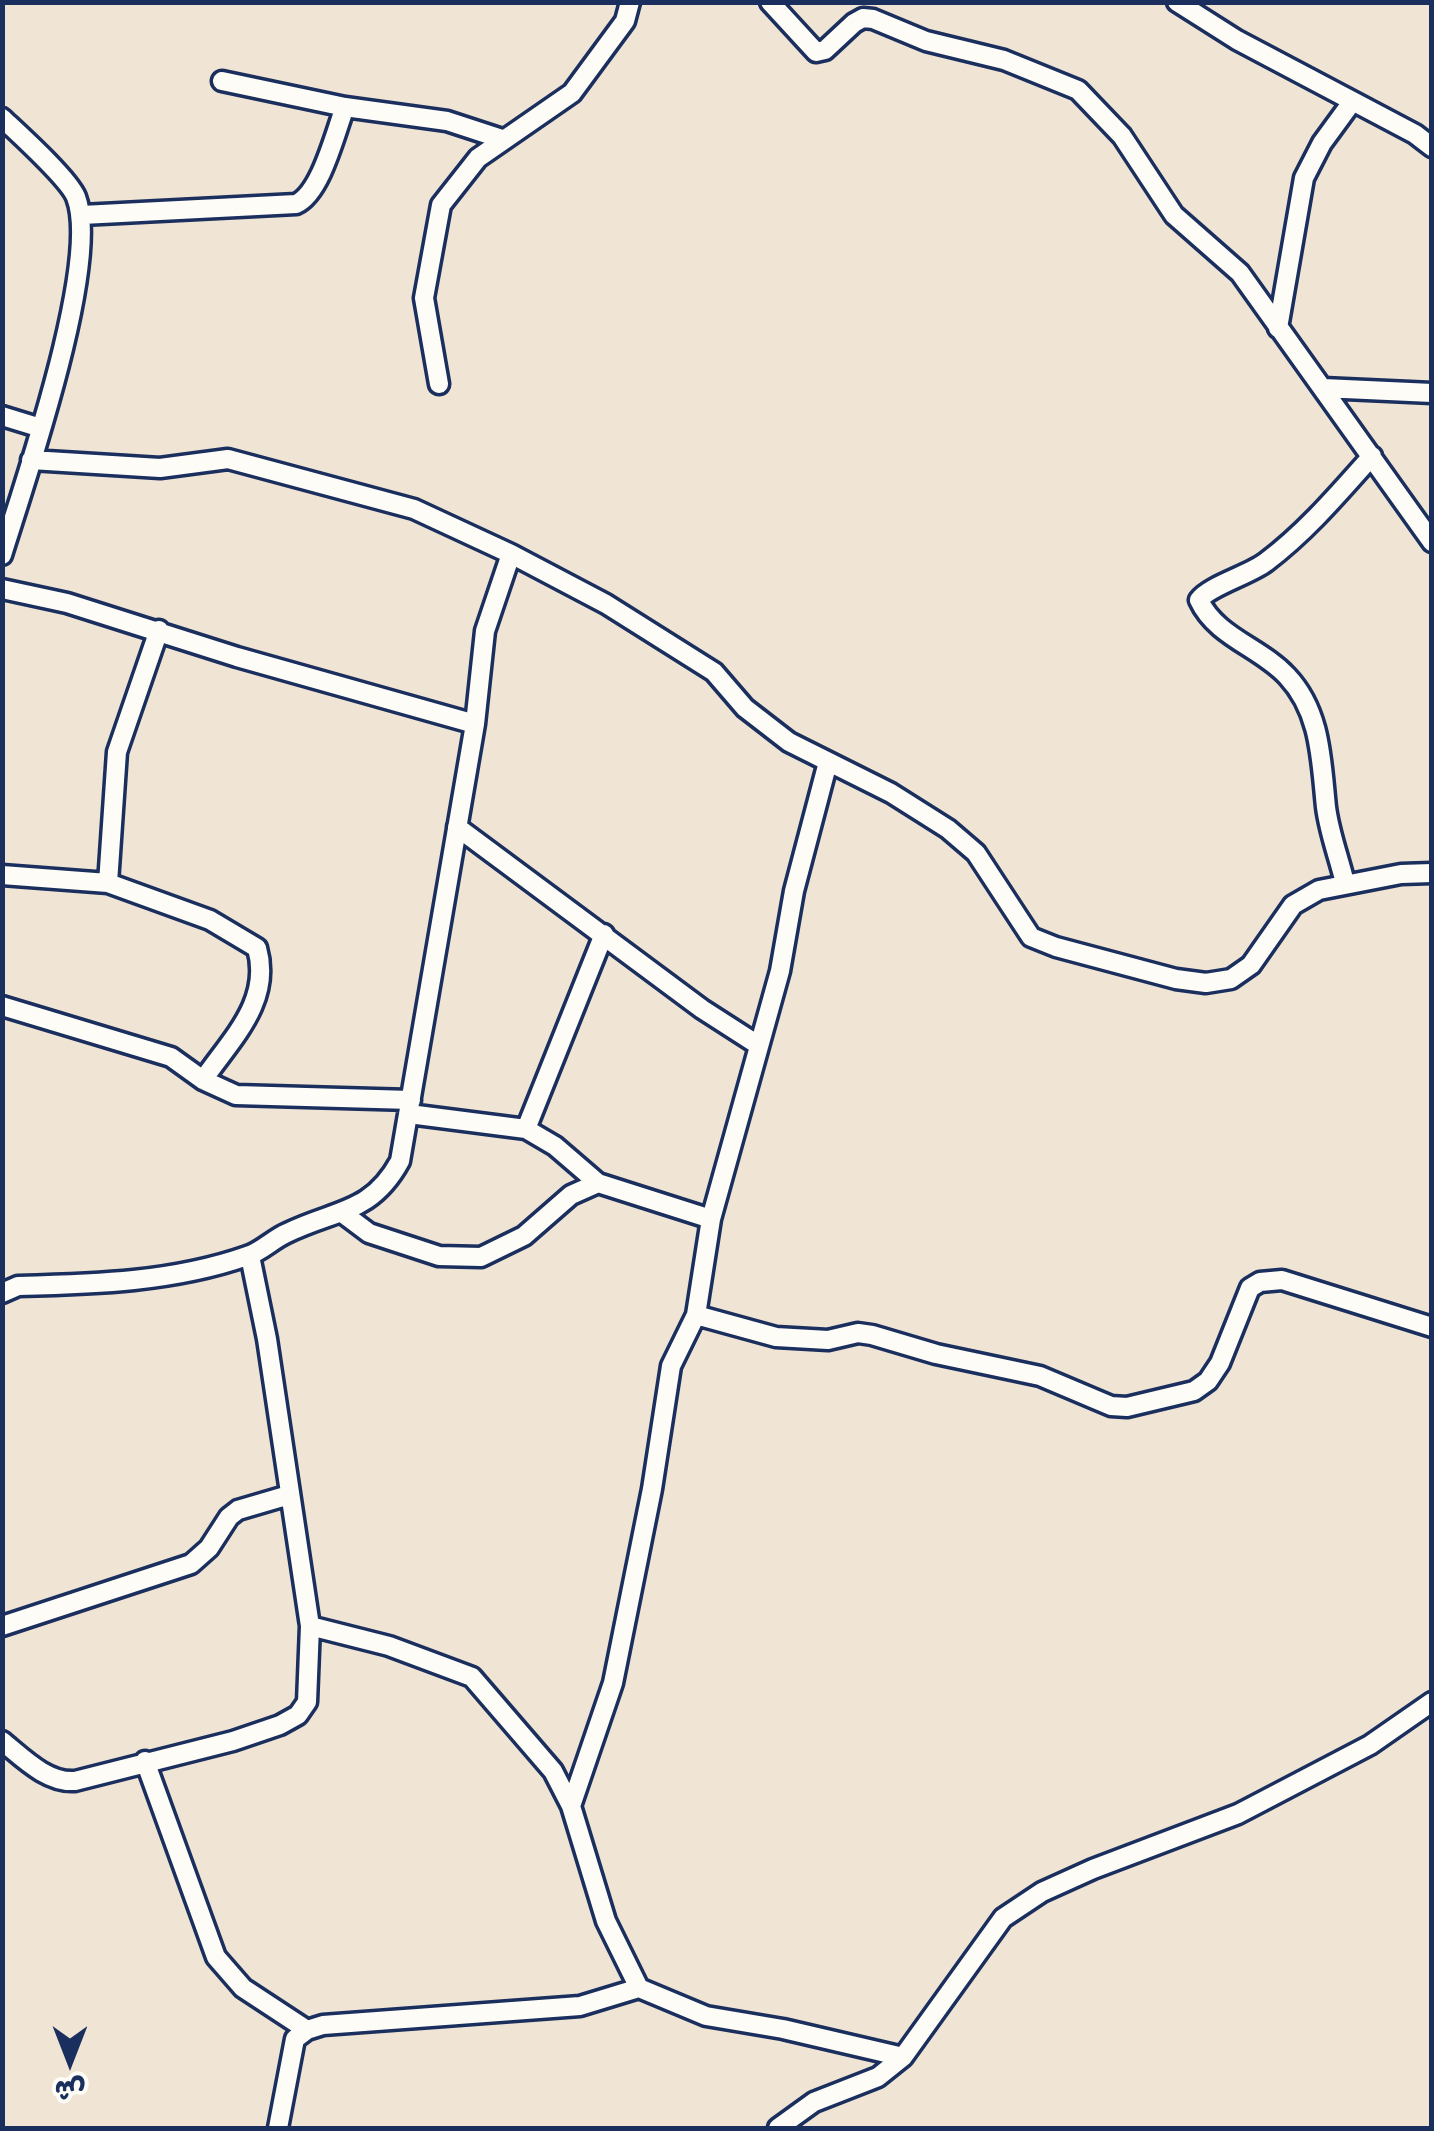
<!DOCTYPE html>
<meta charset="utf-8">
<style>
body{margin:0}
#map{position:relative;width:1434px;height:2131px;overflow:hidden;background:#f0e4d4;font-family:"Shantell Sans","Playpen Sans Arabic",sans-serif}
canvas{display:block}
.frame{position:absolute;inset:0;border:5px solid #1b2f5e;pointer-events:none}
.north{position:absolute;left:20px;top:2011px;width:100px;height:100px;-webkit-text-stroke:8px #fdfcf7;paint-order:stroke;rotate:180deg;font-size:28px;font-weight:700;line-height:40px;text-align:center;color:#1b2f5e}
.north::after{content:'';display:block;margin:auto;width:35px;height:45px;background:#1b2f5e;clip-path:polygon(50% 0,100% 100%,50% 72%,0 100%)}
</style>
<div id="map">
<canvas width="1434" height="2131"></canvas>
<div class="frame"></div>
<div class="north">ش</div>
</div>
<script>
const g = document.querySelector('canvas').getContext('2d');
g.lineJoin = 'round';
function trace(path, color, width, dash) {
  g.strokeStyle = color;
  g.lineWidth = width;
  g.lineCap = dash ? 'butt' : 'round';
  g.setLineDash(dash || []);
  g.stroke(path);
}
const street = new Path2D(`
 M770 2 816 52 825 50 854 23 863 18 873 19 926 41 1004 60 1078 90 1122 136 1174 215 1240 273 1432 542
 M1177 2 1237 40 1415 134 1432 147
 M222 81 345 107 447 121 502 139
 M2 118C19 134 68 178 76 197 101 262 25 481 2 555
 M82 215 296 204C321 193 335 133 345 107
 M1278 328 1304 178 1322 143 1352 102
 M439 384 424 298 441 205 478 158 572 93 625 21 630 2
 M1323 388 1432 393
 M2 416 41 428
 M31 460 160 468 228 459 414 509 511 554 606 604 714 672 745 708 789 742 891 793 948 829 976 853 1031 937 1056 947 1176 979 1206 983 1231 979 1251 965 1293 905 1319 890 1401 874 1432 873
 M2 589 67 603 237 657 475 724
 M159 630 117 752 108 883 210 920 257 948C272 1001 232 1038 203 1080
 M457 827 702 1009 758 1045
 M2 875 108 883
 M1345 883C1339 858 1329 832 1326 807 1321 760 1321 712 1287 676 1260 647 1216 637 1199 600 1209 586 1249 575 1266 562 1306 532 1339 493 1372 456
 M2 1006 171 1057 203 1080 236 1095 411 1100
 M409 1114 526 1129 555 1146 598 1183 711 1219
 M526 1129 604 934
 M341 1212 369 1233 439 1256 481 1257 524 1236 571 1195 598 1183
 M2 1293 18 1286C95 1284 173 1282 247 1256 261 1252 273 1239 287 1233 336 1209 371 1214 400 1161L475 724 485 631 511 554
 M696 1315 776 1337 828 1340 858 1333 872 1335 936 1354 1040 1376 1111 1406 1127 1407 1194 1391 1208 1381 1220 1363 1250 1288 1260 1282 1282 1280 1432 1327
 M2 1626 191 1564 209 1548 229 1517 238 1510 289 1495
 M310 1626 389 1646 472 1677 553 1771 571 1806 606 1921 639 1988 706 2016 783 2029 903 2057
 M2 1741C23 1758 47 1783 75 1781L233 1741 280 1725 298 1715 307 1702 310 1626 267 1339 250 1256
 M145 1761 216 1957 243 1988 307 2030
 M571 1806 613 1683 652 1489 671 1366 696 1315 711 1219 780 971 794 891 828 762
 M278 2128 295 2039 307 2030 323 2025 580 2006 639 1988
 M778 2128 814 2102 878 2077 903 2057 1003 1918 1042 1892 1093 1869 1238 1814 1370 1745 1432 1702`);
trace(street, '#1b2f5e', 25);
trace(street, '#fdfcf7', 18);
</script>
